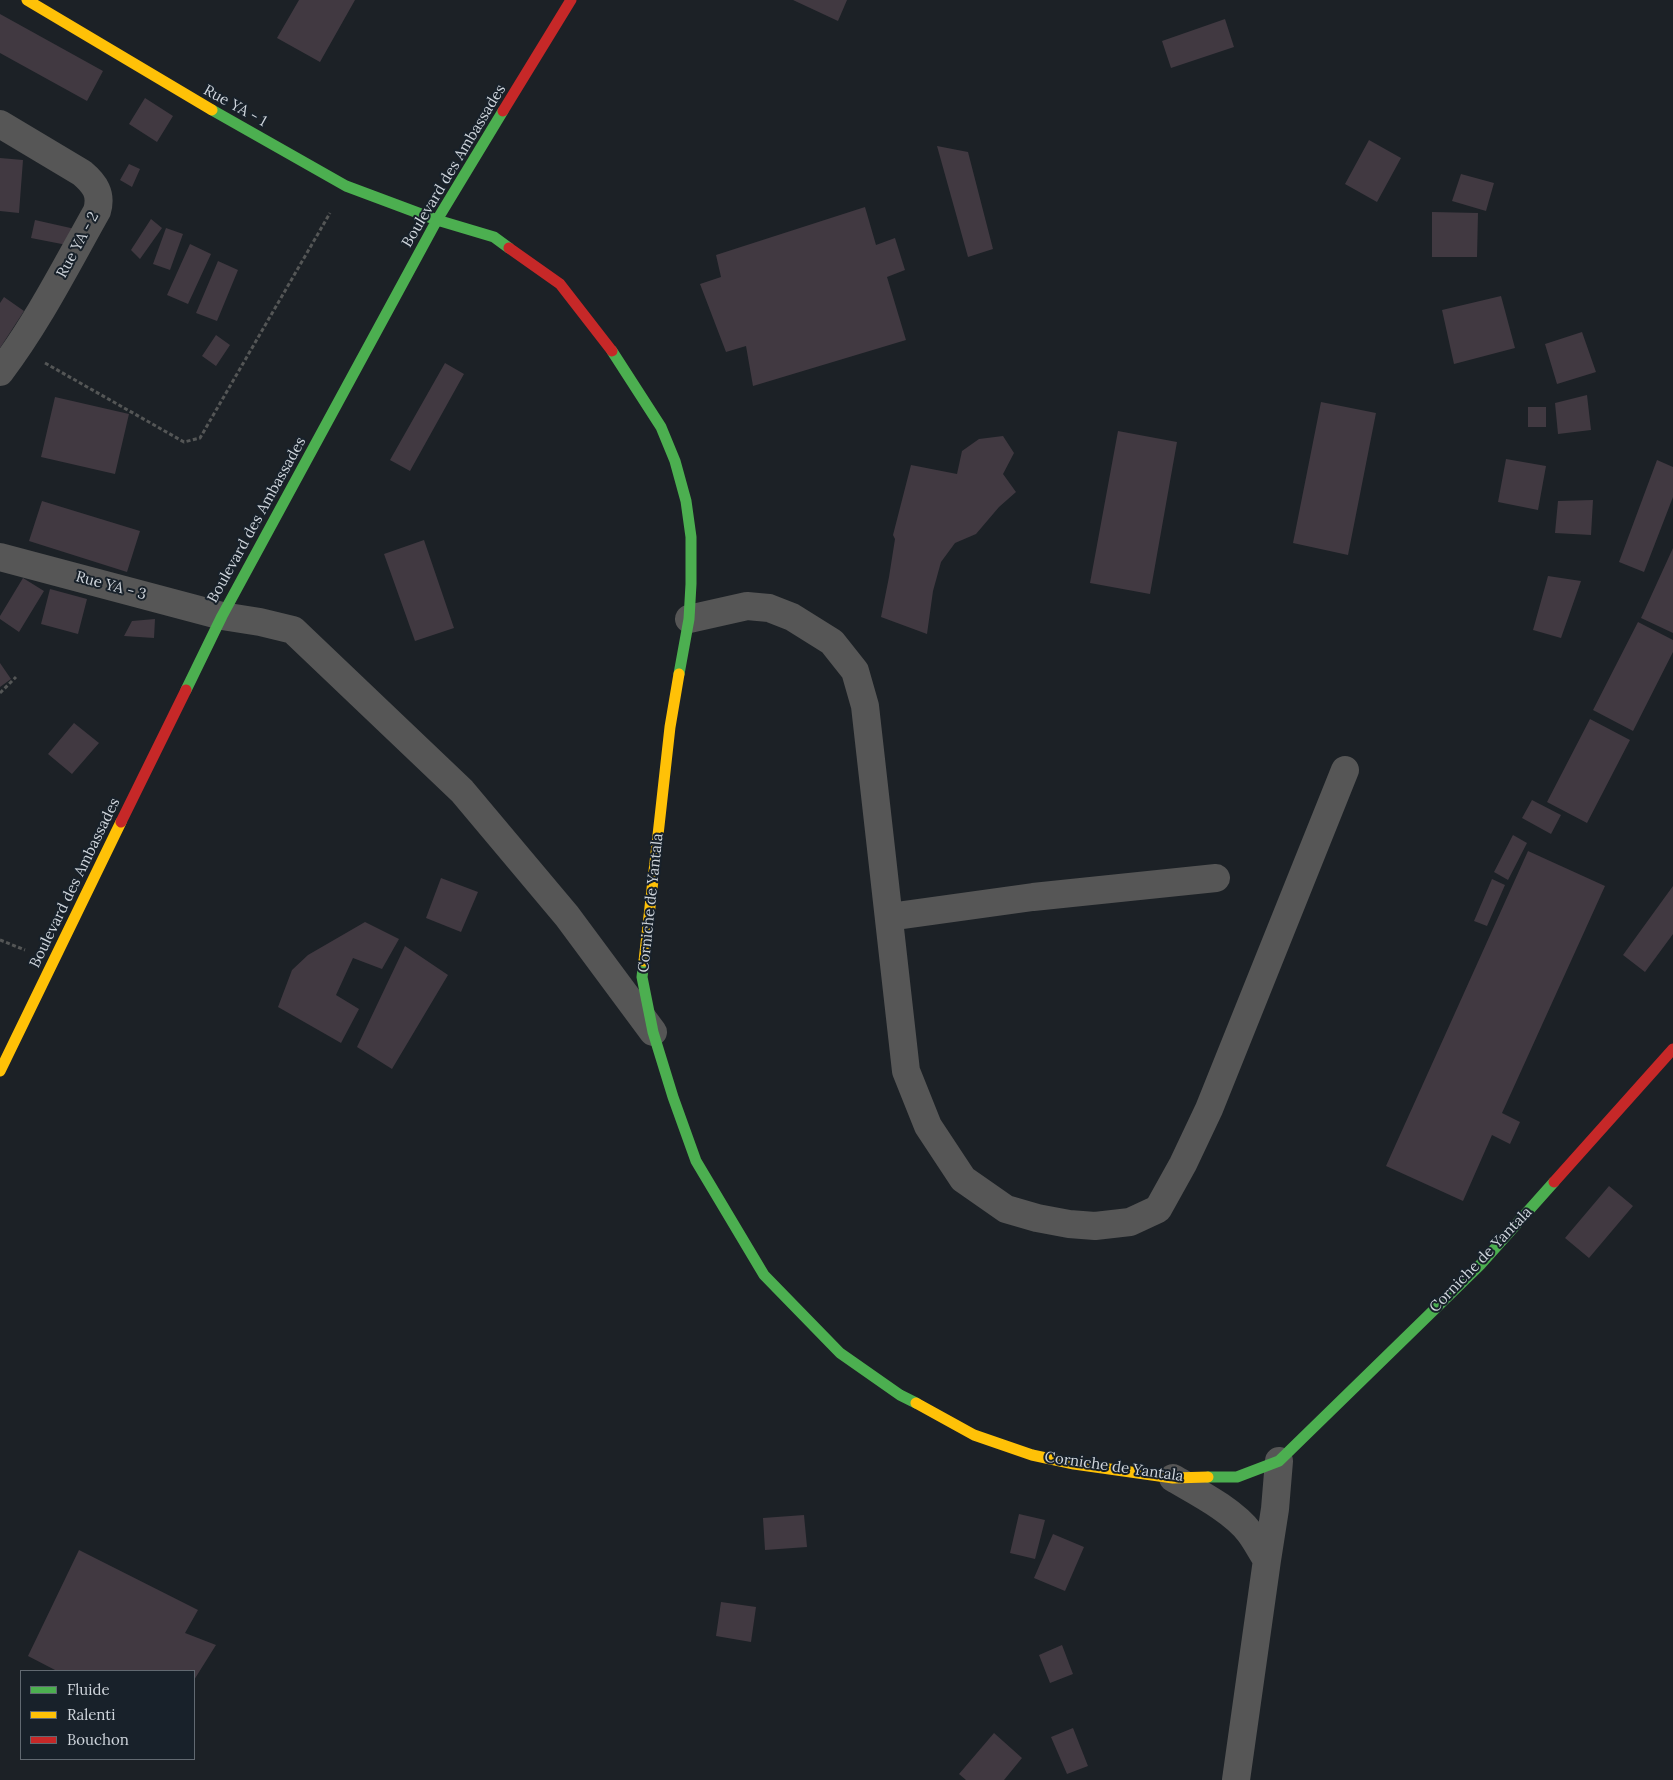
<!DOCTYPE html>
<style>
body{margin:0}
#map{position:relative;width:1673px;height:1780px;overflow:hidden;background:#1c2126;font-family:Lora,serif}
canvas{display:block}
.legend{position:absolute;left:20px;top:1670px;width:175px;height:90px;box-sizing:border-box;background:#18212a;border:1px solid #616971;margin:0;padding:6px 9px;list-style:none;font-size:15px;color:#ced4db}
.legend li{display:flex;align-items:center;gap:10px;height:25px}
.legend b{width:25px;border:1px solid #616971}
</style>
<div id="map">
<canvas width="1673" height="1780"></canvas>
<ul class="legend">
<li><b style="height:6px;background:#4caf50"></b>Fluide</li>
<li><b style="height:6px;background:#ffc107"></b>Ralenti</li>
<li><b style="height:6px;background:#c62828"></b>Bouchon</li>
</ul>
</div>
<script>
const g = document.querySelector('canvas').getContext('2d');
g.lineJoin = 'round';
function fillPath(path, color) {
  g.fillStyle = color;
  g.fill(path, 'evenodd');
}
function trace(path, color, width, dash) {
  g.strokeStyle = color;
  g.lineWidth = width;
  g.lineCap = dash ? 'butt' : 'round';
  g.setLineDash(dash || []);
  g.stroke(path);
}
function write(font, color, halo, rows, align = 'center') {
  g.font = font + ' Lora,serif';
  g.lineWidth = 4;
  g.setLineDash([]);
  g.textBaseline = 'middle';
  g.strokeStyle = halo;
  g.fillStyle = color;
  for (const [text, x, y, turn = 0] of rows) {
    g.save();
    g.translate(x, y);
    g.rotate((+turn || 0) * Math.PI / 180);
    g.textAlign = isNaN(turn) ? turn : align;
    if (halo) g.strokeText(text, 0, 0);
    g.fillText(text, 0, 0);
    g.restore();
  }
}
fillPath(new Path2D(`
 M299 0H355L320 62 277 38Z
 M793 0H847L838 21Z
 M0 14 103 71 87 101 0 53Z
 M1225 19 1234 47 1171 68 1162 41Z
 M145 98 173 116 157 142 129 124Z
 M1369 140 1401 158 1377 202 1345 184Z
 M937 146 968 152 993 249 968 257Z
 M0 158 23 160 19 213 0 211Z
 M129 164 140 169 132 187 120 180Z
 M1461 174 1494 183 1486 211 1452 201Z
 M865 207 876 245 895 238 905 270 887 277 906 340 753 386 746 346 726 352 700 284 721 277 716 255Z
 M1432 212 1478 213 1477 257H1432Z
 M151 219 162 228 140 259 131 250Z
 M35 220 75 229 72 246 31 238Z
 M166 228 183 234 170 270 153 264Z
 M190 244 211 254 188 304 167 295Z
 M218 261 238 270 217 321 196 313Z
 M1501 296 1515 348 1454 364 1442 310Z
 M4 297 24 311 0 348V303Z
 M1582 332 1596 372 1557 384 1545 344Z
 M216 335 230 345 216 366 202 356Z
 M445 363 464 374 410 471 390 460Z
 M1587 395 1591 430 1558 434 1555 403Z
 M55 397 129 414 115 474 41 457Z
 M1321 402 1376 413 1348 555 1293 543Z
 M1528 407H1546V427H1528Z
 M1118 431 1177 442 1150 594 1090 583Z
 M1003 436 1014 453 1003 474 1016 492 999 507 976 534 955 543 941 562 933 591 927 634 881 617 889 577 895 539 893 535 911 465 957 474 962 451 979 439Z
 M1506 459 1546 466 1538 510 1498 502Z
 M1657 460 1673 467V497L1644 572 1619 562Z
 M1593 500 1591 535 1555 533 1558 501Z
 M42 501 140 531 127 572 29 541Z
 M424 540 454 628 415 641 384 554Z
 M1673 548V633L1641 618Z
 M1548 576 1581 581 1561 638 1533 630Z
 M23 578 44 591 19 632 0 619V616Z
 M50 589 87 599 78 634 41 624Z
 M155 619 154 638 124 636 132 621Z
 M1638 622 1673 640V652L1633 731 1593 710Z
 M0 663 11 679 0 687Z
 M1590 719 1630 740 1587 823 1547 802Z
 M74 723 99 743 72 774 48 754Z
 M1532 800 1561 815 1551 834 1522 818Z
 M1513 835 1527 843 1508 880 1494 872Z
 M1528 851 1605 886 1502 1113 1520 1122 1510 1144 1492 1135 1463 1201 1386 1166Z
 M441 878 478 892 461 932 426 918Z
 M1492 879 1505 885 1487 926 1474 921Z
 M1673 886V934L1645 972 1623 955Z
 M365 922 399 939 382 969 353 958 336 995 359 1009 341 1043 278 1007 292 970 308 955Z
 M405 946 448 975 392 1069 357 1047Z
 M1609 1186 1633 1206 1589 1258 1565 1238Z
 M1019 1514 1045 1520 1035 1559 1010 1553Z
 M804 1515 807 1547 765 1550 763 1518Z
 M1053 1534 1084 1547 1065 1591 1034 1578Z
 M79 1550 198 1610 185 1633 216 1645 194 1680V1671H57L28 1656Z
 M721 1602 756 1607 751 1642 716 1636Z
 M1062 1645 1073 1674 1050 1683 1039 1655Z
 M1073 1728 1088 1766 1067 1774 1051 1737Z
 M994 1733 1022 1758 1004 1780H966L959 1774Z`), '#413941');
trace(new Path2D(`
 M45 363 184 442 200 438 330 213
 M0 693 16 677
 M0 940 25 950`), '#545656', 3, [4, 2.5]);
trace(new Path2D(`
 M0 124 82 173C95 184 102 194 97 211 66 266 38 322 0 372
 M0 557 222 616 260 622 293 630 462 791 567 916 653 1032
 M689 619 747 606 769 608 792 617 832 642 855 671 865 706 906 1071 928 1126 963 1179 1006 1209 1037 1218 1069 1224 1095 1226 1130 1222 1158 1209 1183 1164 1209 1109 1345 770
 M889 917 1033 897 1216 878
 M1173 1478C1197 1492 1234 1511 1250 1533 1256 1541 1261 1551 1267 1560L1236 1780
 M1267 1560 1275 1509 1279 1461`), '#565656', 28);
trace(new Path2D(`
 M212 110 346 186 437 220 494 237 509 248
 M612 351 661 427 675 461 686 501 691 537V584L689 619 679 674
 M186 690 222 616 437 220 503 111
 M644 961 642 977 653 1032 673 1097 696 1161 764 1275 840 1353 900 1395 916 1403
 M1208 1477H1237L1279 1461 1480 1265 1554 1182`), '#4caf50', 11);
trace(new Path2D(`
 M27 0 212 110
 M644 961 670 727 679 674
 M0 1071 121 822
 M916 1403 974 1435 1032 1455 1074 1464 1173 1478 1208 1477`), '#ffc107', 11);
trace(new Path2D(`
 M503 111 571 0
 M509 248 560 284 612 351
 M121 822 186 690
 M1554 1182 1673 1049`), '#c62828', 11);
write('15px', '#ced4db', '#18212a', [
 ["Rue YA - 1",235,106,29],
 ["Boulevard des Ambassades",454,166,-59],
 ["Rue YA - 2",78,245,-62],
 ["Boulevard des Ambassades",257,520,-61],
 ["Rue YA - 3",111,586,15],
 ["Boulevard des Ambassades",75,883,-64],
 ["Corniche de Yantala",651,903,-84],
 ["Corniche de Yantala",1481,1260,-46],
 ["Corniche de Yantala",1114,1467,8]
]);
</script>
